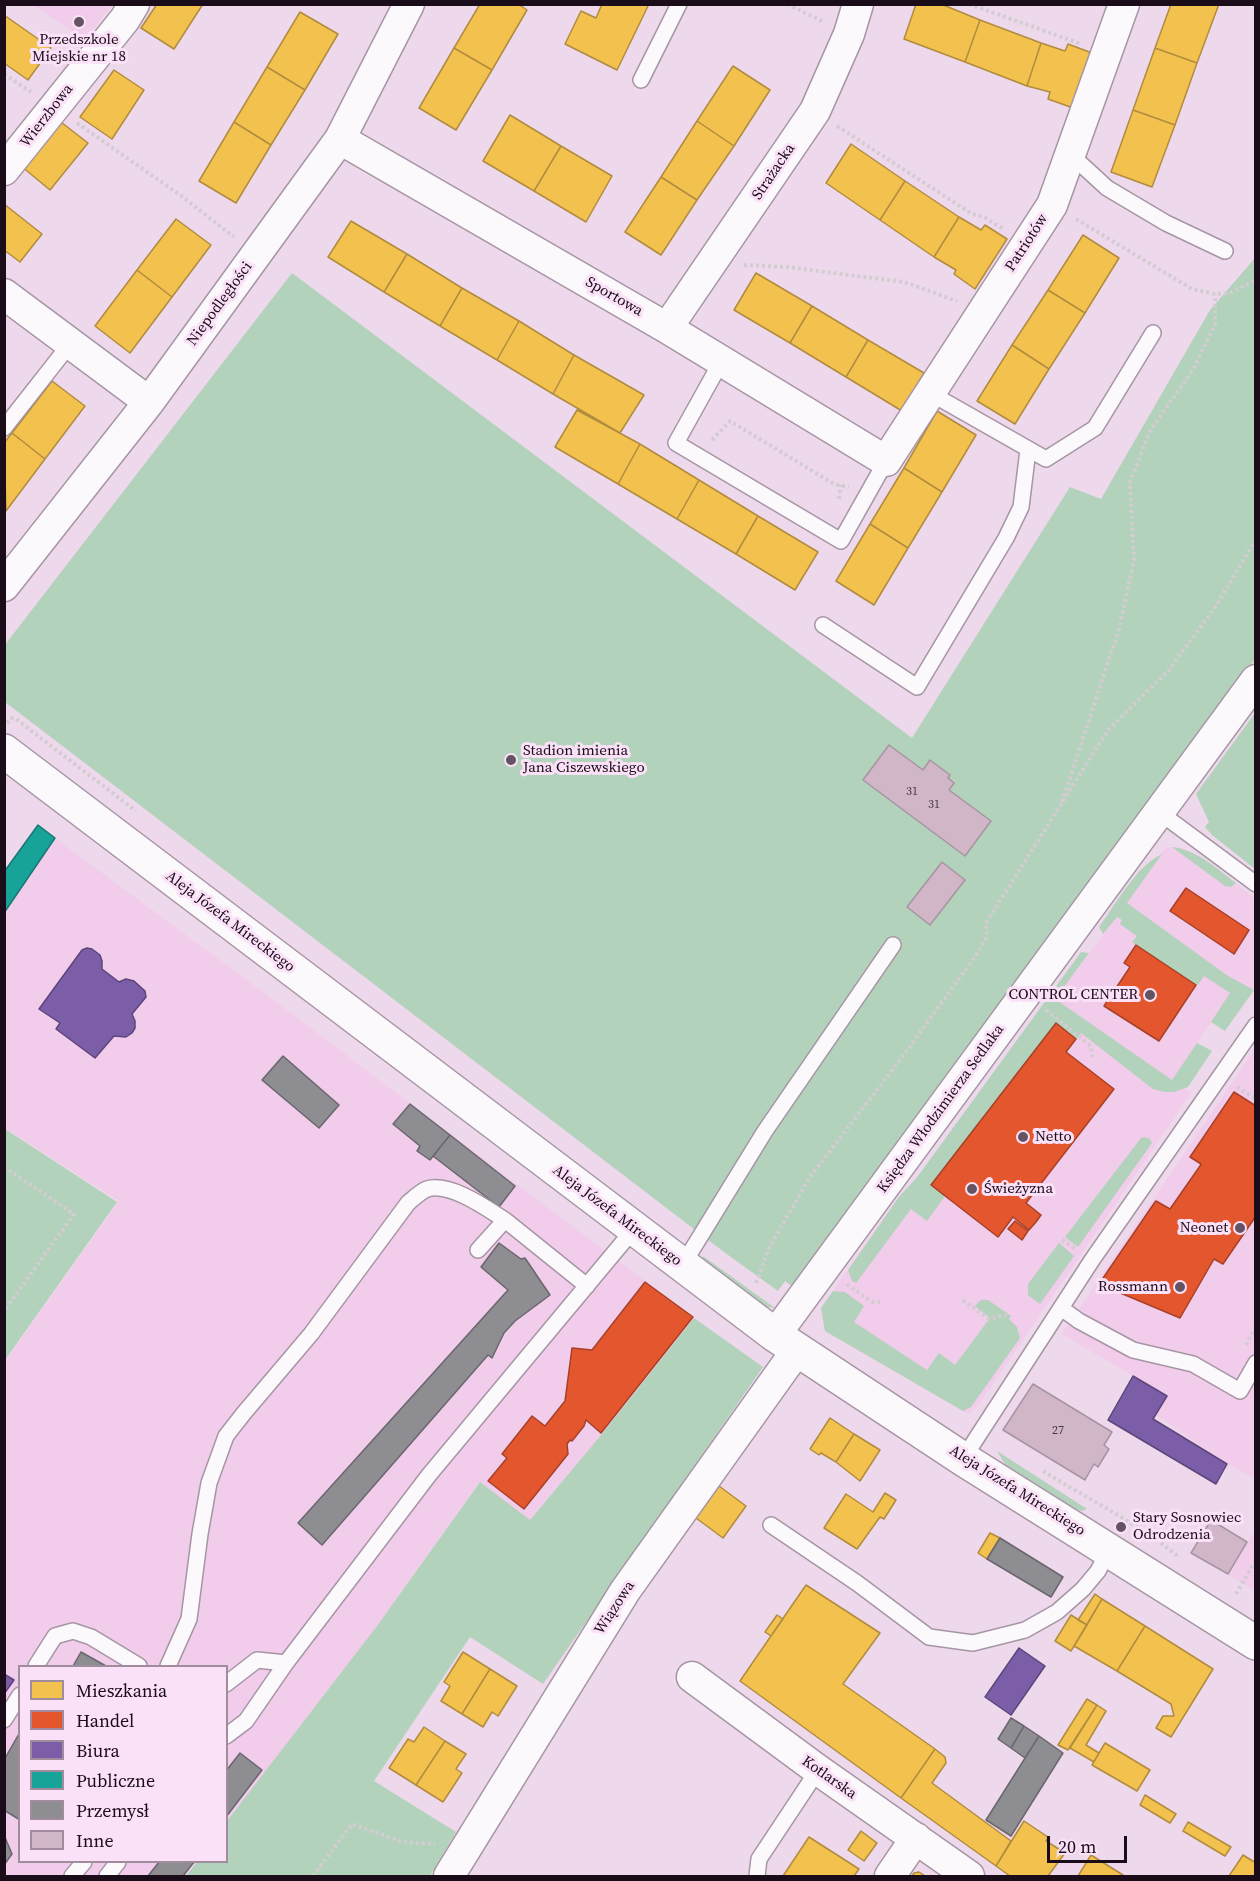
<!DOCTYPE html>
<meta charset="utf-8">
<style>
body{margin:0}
#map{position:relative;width:1260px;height:1881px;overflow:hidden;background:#eed8eb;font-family:"Source Serif 4",serif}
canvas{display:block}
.frame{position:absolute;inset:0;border:6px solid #1a0c18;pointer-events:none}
.legend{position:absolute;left:18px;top:1665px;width:210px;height:198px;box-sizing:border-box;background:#fbe1f7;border:2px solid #a18c9e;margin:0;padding:8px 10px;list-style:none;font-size:18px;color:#1a0c18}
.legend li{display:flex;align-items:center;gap:12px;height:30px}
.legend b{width:30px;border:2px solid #a18c9e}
.scale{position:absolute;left:1047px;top:1836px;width:80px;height:27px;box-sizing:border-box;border:3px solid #1a0c18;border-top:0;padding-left:8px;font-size:18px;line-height:21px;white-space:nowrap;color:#1a0c18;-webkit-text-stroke:4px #fbe1f7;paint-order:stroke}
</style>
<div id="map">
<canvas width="1260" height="1881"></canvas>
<div class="frame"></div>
<ul class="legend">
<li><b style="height:16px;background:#f2c14e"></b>Mieszkania</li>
<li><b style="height:16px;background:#e4572e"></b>Handel</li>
<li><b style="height:16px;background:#7b5ea7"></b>Biura</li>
<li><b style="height:16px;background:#17a398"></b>Publiczne</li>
<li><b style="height:16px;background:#8d8d92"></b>Przemysł</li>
<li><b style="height:16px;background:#d1b6c7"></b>Inne</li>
</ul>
<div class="scale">20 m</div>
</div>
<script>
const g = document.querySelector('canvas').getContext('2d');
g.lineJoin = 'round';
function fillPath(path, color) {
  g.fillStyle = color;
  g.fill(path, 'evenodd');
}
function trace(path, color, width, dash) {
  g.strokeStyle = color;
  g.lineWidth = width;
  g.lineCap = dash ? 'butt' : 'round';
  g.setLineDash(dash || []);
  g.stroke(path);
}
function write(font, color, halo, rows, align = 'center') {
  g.font = font + ' "Source Serif 4",serif';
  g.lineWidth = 6;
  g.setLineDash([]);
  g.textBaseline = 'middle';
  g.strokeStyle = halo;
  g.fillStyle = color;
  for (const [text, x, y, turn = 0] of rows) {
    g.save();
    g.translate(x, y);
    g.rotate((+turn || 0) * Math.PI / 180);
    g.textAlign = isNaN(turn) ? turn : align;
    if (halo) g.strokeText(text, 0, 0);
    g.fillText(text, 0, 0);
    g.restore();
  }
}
fillPath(new Path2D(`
 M33 5H112L85 40Z
 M55 838 260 990 694 1318 602 1434 529 1520 479 1482 377 1626 227 1821 226 1666H20V1862H197L186 1876H5V1362L119 1201 5 1128V913Z
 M1166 847 1182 848 1198 856 1255 898V991L1238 982 1172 1080 1191 1093 977 1407 968 1414 825 1331 821 1308 899 1197 909 1188 1055 998 1117 917Z
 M1255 1049V1479L1227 1464 1156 1415 1167 1396 1062 1334Z
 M1255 1530V1591L1229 1575Z`), '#f1cceb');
fillPath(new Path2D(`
 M1255 258V659L795 1289 785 1281 778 1291 724 1252 5 702 4 646 292 273 912 738 1070 487 1101 499 1210 310Z
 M1255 713V869L1212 835 1205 827 1209 822 1196 794Z
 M1172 847C1197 850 1216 868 1236 883L1231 887 1225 886Z
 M1162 854 1127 903 1228 976 1254 990 1225 1031 1211 1022 1230 993 1204 976 1198 985H1196L1132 942 1137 936 1120 924 1122 920 1117 917 1103 934 1099 927C1115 905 1137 865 1162 854Z
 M1081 952 1089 953 1055 999 1172 1080 1197 1043 1212 1051 1188 1087 1174 1092H1165L1153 1089 1081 1033 1076 1039 1056 1023 932 1185 945 1196 927 1221 911 1209 856 1283 852 1281 848 1270 899 1197 918 1176Z
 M5 1129 117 1202 5 1360Z
 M1145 1137 1150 1139 1152 1143 1078 1247 1065 1237 1141 1138Z
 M1059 1243 1074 1256 1040 1304 1028 1295V1284Z
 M703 1256 775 1308 762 1306 704 1262Z
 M833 1291 845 1292 864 1306 854 1322 927 1370 939 1353 955 1365 990 1318 975 1306 981 1300H988L1011 1316 1009 1319 1017 1327 1020 1338 971 1407 963 1411 825 1331 821 1308Z
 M694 1318 763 1367 543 1684 470 1637 374 1781 456 1832 430 1876H186L197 1862H226L227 1821 377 1626 480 1482 530 1520 602 1434Z
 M997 1451 1087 1509 1082 1511 1076 1509 1005 1464Z`), '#b2d2bb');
const homes = new Path2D(`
 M157 4H203L174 49 141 28Z
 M480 4H518L527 10 492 70 454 48Z
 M602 4H649L617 70 565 44 581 11 596 18Z
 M916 4H941L980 20 965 62 904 39Z
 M1171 4H1219L1197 63 1155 48Z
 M300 12 338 34 305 90 267 67Z
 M4 15 51 48 28 80 4 63Z
 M980 20 1041 43 1027 86 965 62Z
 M1041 43 1065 51 1068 44 1092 53 1073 108 1048 99 1050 92 1027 86Z
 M454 48 492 70 456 130 419 108Z
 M1155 48 1197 63 1175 125 1133 110Z
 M733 66 770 90 734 146 697 121Z
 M267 67 305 90 271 145 234 122Z
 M114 70 144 90 112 139 80 117Z
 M1133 110 1175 125 1152 187 1111 172Z
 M510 115 561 146 534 191 483 161Z
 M57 119 88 143 50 190 21 166Z
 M697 121 734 146 697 200 661 177Z
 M234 122 271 145 236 203 199 181Z
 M851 144 905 181 880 220 826 183Z
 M561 146 612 176 586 222 534 191Z
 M661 177 697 200 661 255 625 232Z
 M905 181 959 217 934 257 880 220Z
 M4 204 42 234 20 262 4 250Z
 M959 217 981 230 985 225 1007 239 975 289 954 274 956 270 934 257Z
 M176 219 211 245 172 297 137 270Z
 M351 221 407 254 384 292 328 257Z
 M1083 235 1119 258 1085 313 1048 290Z
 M407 254 462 288 440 326 384 292Z
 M137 270 172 297 130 353 95 326Z
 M756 273 812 306 790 343 734 310Z
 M462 288 519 321 497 360 440 326Z
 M1048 290 1085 313 1049 369 1012 345Z
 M812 306 868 340 846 377 790 343Z
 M519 321 574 355 553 394 497 360Z
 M868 340 924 373 902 411 846 377Z
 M1012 345 1049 369 1015 424 977 401Z
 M574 355 644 395 620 433 553 394Z
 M52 381 85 406 45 459 12 433Z
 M577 410 640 444 618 484 555 447Z
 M937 411 976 435 942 492 904 468Z
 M12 433 45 459 6 511 4 443Z
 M640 444 699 480 677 519 618 484Z
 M904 468 942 492 908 548 870 524Z
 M699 480 758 516 736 554 677 519Z
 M758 516 818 552 795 590 736 554Z
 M870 524 908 548 874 605 836 581Z
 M830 1418 854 1434 836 1462 821 1453 819 1455 810 1449Z
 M854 1434 880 1450 860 1481 836 1462Z
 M719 1486 746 1506 723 1538 696 1518Z
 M885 1493 896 1500 884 1519 880 1517 857 1549 824 1528 846 1494 873 1512Z
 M990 1533 1000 1538 987 1559 978 1553Z
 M806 1585 880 1633 843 1684 935 1749 901 1798 740 1681Z
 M1095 1594 1102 1599 1087 1625 1078 1620Z
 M1102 1599 1145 1626 1117 1671 1074 1646Z
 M777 1615 783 1619 771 1636 765 1632Z
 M1071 1615 1087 1625 1071 1651 1055 1641Z
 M1145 1626 1213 1669 1171 1737 1156 1728 1163 1716H1174L1171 1704 1117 1671Z
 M463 1652 490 1669 462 1714 441 1701 450 1686 444 1682Z
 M490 1669 517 1686 498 1716 492 1712 483 1727 462 1714Z
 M1087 1699 1097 1705 1068 1750 1058 1745Z
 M1097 1705 1106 1711 1086 1745 1099 1753 1094 1762 1070 1748Z
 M424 1727 445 1741 416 1785 389 1768 408 1739 414 1742Z
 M445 1741 466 1754 456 1769 462 1773 443 1802 416 1785Z
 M1105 1743 1150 1770 1137 1791 1092 1765Z
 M935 1749 945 1757 946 1763 932 1783 1011 1841 996 1866 901 1798Z
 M1145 1795 1176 1814 1170 1823 1140 1805Z
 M1024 1821 1048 1837 1046 1841 1065 1853 1048 1876H1010L996 1866Z
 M1188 1822 1231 1847 1225 1856 1183 1831Z
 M861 1831 877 1843 864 1861 848 1850Z
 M809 1837 859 1869 854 1876H783Z
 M1091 1855 1123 1875V1876H1078Z
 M1243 1855 1256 1863V1876H1229Z
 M919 1872 925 1876H912L914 1873Z`);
fillPath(homes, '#f2c14e');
trace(homes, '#b18b3e', 1.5);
const shops = new Path2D(`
 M1186 888 1249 930 1234 954 1170 911Z
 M1136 945 1196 985 1159 1041 1104 1006 1130 967 1124 963Z
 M1056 1023 1076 1039 1066 1052 1114 1089 1026 1203 1041 1215 1036 1222 1029 1230 1013 1217 998 1237 931 1185Z
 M1234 1092 1256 1106V1216L1223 1264 1214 1259 1180 1318 1099 1284 1155 1202 1156 1201 1170 1209 1200 1166 1201 1164 1190 1157Z
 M1015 1221 1028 1231 1022 1240 1008 1229Z
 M645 1282 693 1317 601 1433 586 1420 584 1426 572 1441 570 1440 567 1444 568 1454 524 1509 488 1481 507 1458 502 1454 532 1416 545 1426 565 1401 572 1348 592 1350Z`);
fillPath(shops, '#e4572e');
trace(shops, '#a74027', 1.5);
const offices = new Path2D(`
 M87 948 92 949 100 955 102 961V969L119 982 126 979 134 981 145 991 146 997 132 1014 135 1021V1028L132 1033 126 1037 114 1036 95 1058 56 1029 60 1023 39 1009 82 950Z
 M1133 1376 1167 1396 1153 1419 1227 1464 1216 1484 1108 1420Z
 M1019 1648 1045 1666 1011 1715 985 1697Z
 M4 1674 14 1680 4 1694Z`);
fillPath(offices, '#7b5ea7');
trace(offices, '#5e457c', 1.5);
const public = new Path2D(`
 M38 825 55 838 4 913V872Z`);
fillPath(public, '#17a398');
trace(public, '#187672', 1.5);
const industry = new Path2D(`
 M283 1056 339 1105 319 1128 262 1080Z
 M410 1104 450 1135 430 1160 417 1151 420 1146 393 1124Z
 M450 1135 515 1186 499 1207 433 1156Z
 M499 1243 521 1259 525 1258 550 1295 515 1321 504 1333 492 1358 488 1355 322 1545 298 1523 508 1290 481 1267Z
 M1000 1538 1063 1577 1051 1597 987 1559Z
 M81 1652 106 1666H73Z
 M1011 1718 1024 1726 1011 1748 998 1739Z
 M1024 1726 1039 1736 1025 1758 1011 1748Z
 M20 1732V1820L4 1810V1760Z
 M1039 1736 1063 1753 1011 1836 986 1820Z
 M240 1753 262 1770 226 1817V1771Z
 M4 1835 12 1854 4 1865Z
 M159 1862H194L183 1876H148Z`);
fillPath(industry, '#8d8d92');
trace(industry, '#6a666d', 1.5);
const building = new Path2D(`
 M889 745 923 770 930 760 950 775 948 778 954 783 949 790 991 821 965 856 863 780Z
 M942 862 965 880 930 925 907 907Z
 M1033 1384 1112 1432 1104 1445 1109 1449 1098 1467 1094 1464 1085 1480 1003 1430Z
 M1211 1520 1247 1542 1228 1574 1191 1553Z`);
fillPath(building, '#d1b6c7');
trace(building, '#a794a1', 1.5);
const lane = new Path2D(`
 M641 80 679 4
 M1070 154 1107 188 1166 223 1225 251
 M721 362 676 443 841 541 886 461
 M930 393 1046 459 1095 428 1153 333
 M4 428 70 344
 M823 625 917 687 1006 538 1021 507 1028 450
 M1159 812 1256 884
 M478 1250 505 1220 587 1286
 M682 1266 765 1131 893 945
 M1061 1308 1079 1321 1133 1350 1193 1364 1240 1391 1256 1363
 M963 1459 1092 1260 1256 1025
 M771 1525 857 1583 929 1637 973 1643 1025 1630 1057 1612 1083 1589 1098 1571 1109 1550
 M36 1666 55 1636 73 1631 91 1637 139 1666
 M168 1666 189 1619 200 1534 209 1483 226 1436 244 1413 311 1334 408 1203C414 1198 420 1192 427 1189 450 1182 486 1208 505 1220
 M226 1684 257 1660 286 1663
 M4 1720 20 1695
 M226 1736 246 1721 286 1663 429 1475 634 1229
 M72 1876 84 1862
 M107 1876 118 1862
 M757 1876 759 1859 818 1770`);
const street = new Path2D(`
 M340 139 667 328 886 461 1052 205 1124 4
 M4 170 125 19 134 4
 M4 294 149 402
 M667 328 815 111 849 34 858 4
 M4 586 149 402 340 139 409 4
 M775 1335 1256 680
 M692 1677 818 1770 969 1876
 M449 1876 625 1591 797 1350
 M890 1876 916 1838`);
const secondary = new Path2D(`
 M4 751 775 1335 963 1459 1256 1643`);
trace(lane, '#a695a4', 18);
trace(street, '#a695a4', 33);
trace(secondary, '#a695a4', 36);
trace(new Path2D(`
 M787 4 824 22
 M969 4 1081 44
 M4 74 31 92
 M77 123 180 195 234 237
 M837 126 972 214 984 217 1003 229
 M1076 219 1192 289 1215 294 1230 293 1256 280
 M744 265 787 267 904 282 957 301
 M712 440 730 421 834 484 849 487
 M839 499 841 485
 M7 723 11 718 16 719 136 811
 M1062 802 1119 629 1134 560 1130 482 1150 431 1194 368 1215 324V294
 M1046 1010 1091 1046 1092 1057
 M1237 1087 1256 1099
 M4 1167 74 1214 4 1311
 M1062 1240 1076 1249
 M756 1283 769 1248 810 1177 903 1056 977 954 987 937 986 923 1108 730 1168 671 1216 606 1256 539
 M847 1284 872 1302H883
 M963 1300 989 1319 1004 1315 1009 1317
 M1246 1345 1256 1327
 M1043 1471C1089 1500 1138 1523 1180 1558
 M1236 1594 1256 1560
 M313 1876 352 1824 403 1842 435 1844`), '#d3cdd2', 4, [3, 3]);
trace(lane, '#fcf9fc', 15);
trace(street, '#fcf9fc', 30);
trace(secondary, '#fcf9fc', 33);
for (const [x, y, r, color] of [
 [79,22,6,"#645362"],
 [511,760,6,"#645362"],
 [1150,995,6,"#645362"],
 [1023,1137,6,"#645362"],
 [972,1189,6,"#645362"],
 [1240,1228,6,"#645362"],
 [1180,1287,6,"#645362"],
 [1121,1527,6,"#645362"]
]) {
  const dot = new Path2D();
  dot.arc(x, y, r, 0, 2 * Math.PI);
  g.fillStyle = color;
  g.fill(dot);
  trace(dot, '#fbe1f7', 2);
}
write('12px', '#483644', null, [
 ["31",912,792],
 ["31",934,805],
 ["27",1058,1431]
]);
write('15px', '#1a0c18', '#fbe1f7', [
 ["Przedszkole",79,40,"center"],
 ["Miejskie nr 18",79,57,"center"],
 ["Stadion imienia",523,751],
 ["Jana Ciszewskiego",523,768],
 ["CONTROL CENTER",1138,995,"right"],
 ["Netto",1035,1137],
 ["Świeżyzna",984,1189],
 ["Neonet",1228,1228,"right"],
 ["Rossmann",1168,1287,"right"],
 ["Stary Sosnowiec",1133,1518],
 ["Odrodzenia",1133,1535]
], 'left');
write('15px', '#1a0c18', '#fbe1f7', [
 ["Wierzbowa",47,116,-52],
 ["Strażacka",774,172,-56],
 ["Patriotów",1027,243,-57],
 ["Sportowa",614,297,30],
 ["Niepodległości",220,304,-54],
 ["Aleja Józefa Mireckiego",230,922,37],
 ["Księdza Włodzimierza Sedlaka",941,1109,-54],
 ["Aleja Józefa Mireckiego",617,1216,37],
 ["Aleja Józefa Mireckiego",1017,1491,32],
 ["Wiązowa",615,1608,-57],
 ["Kotlarska",829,1778,35]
]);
</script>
